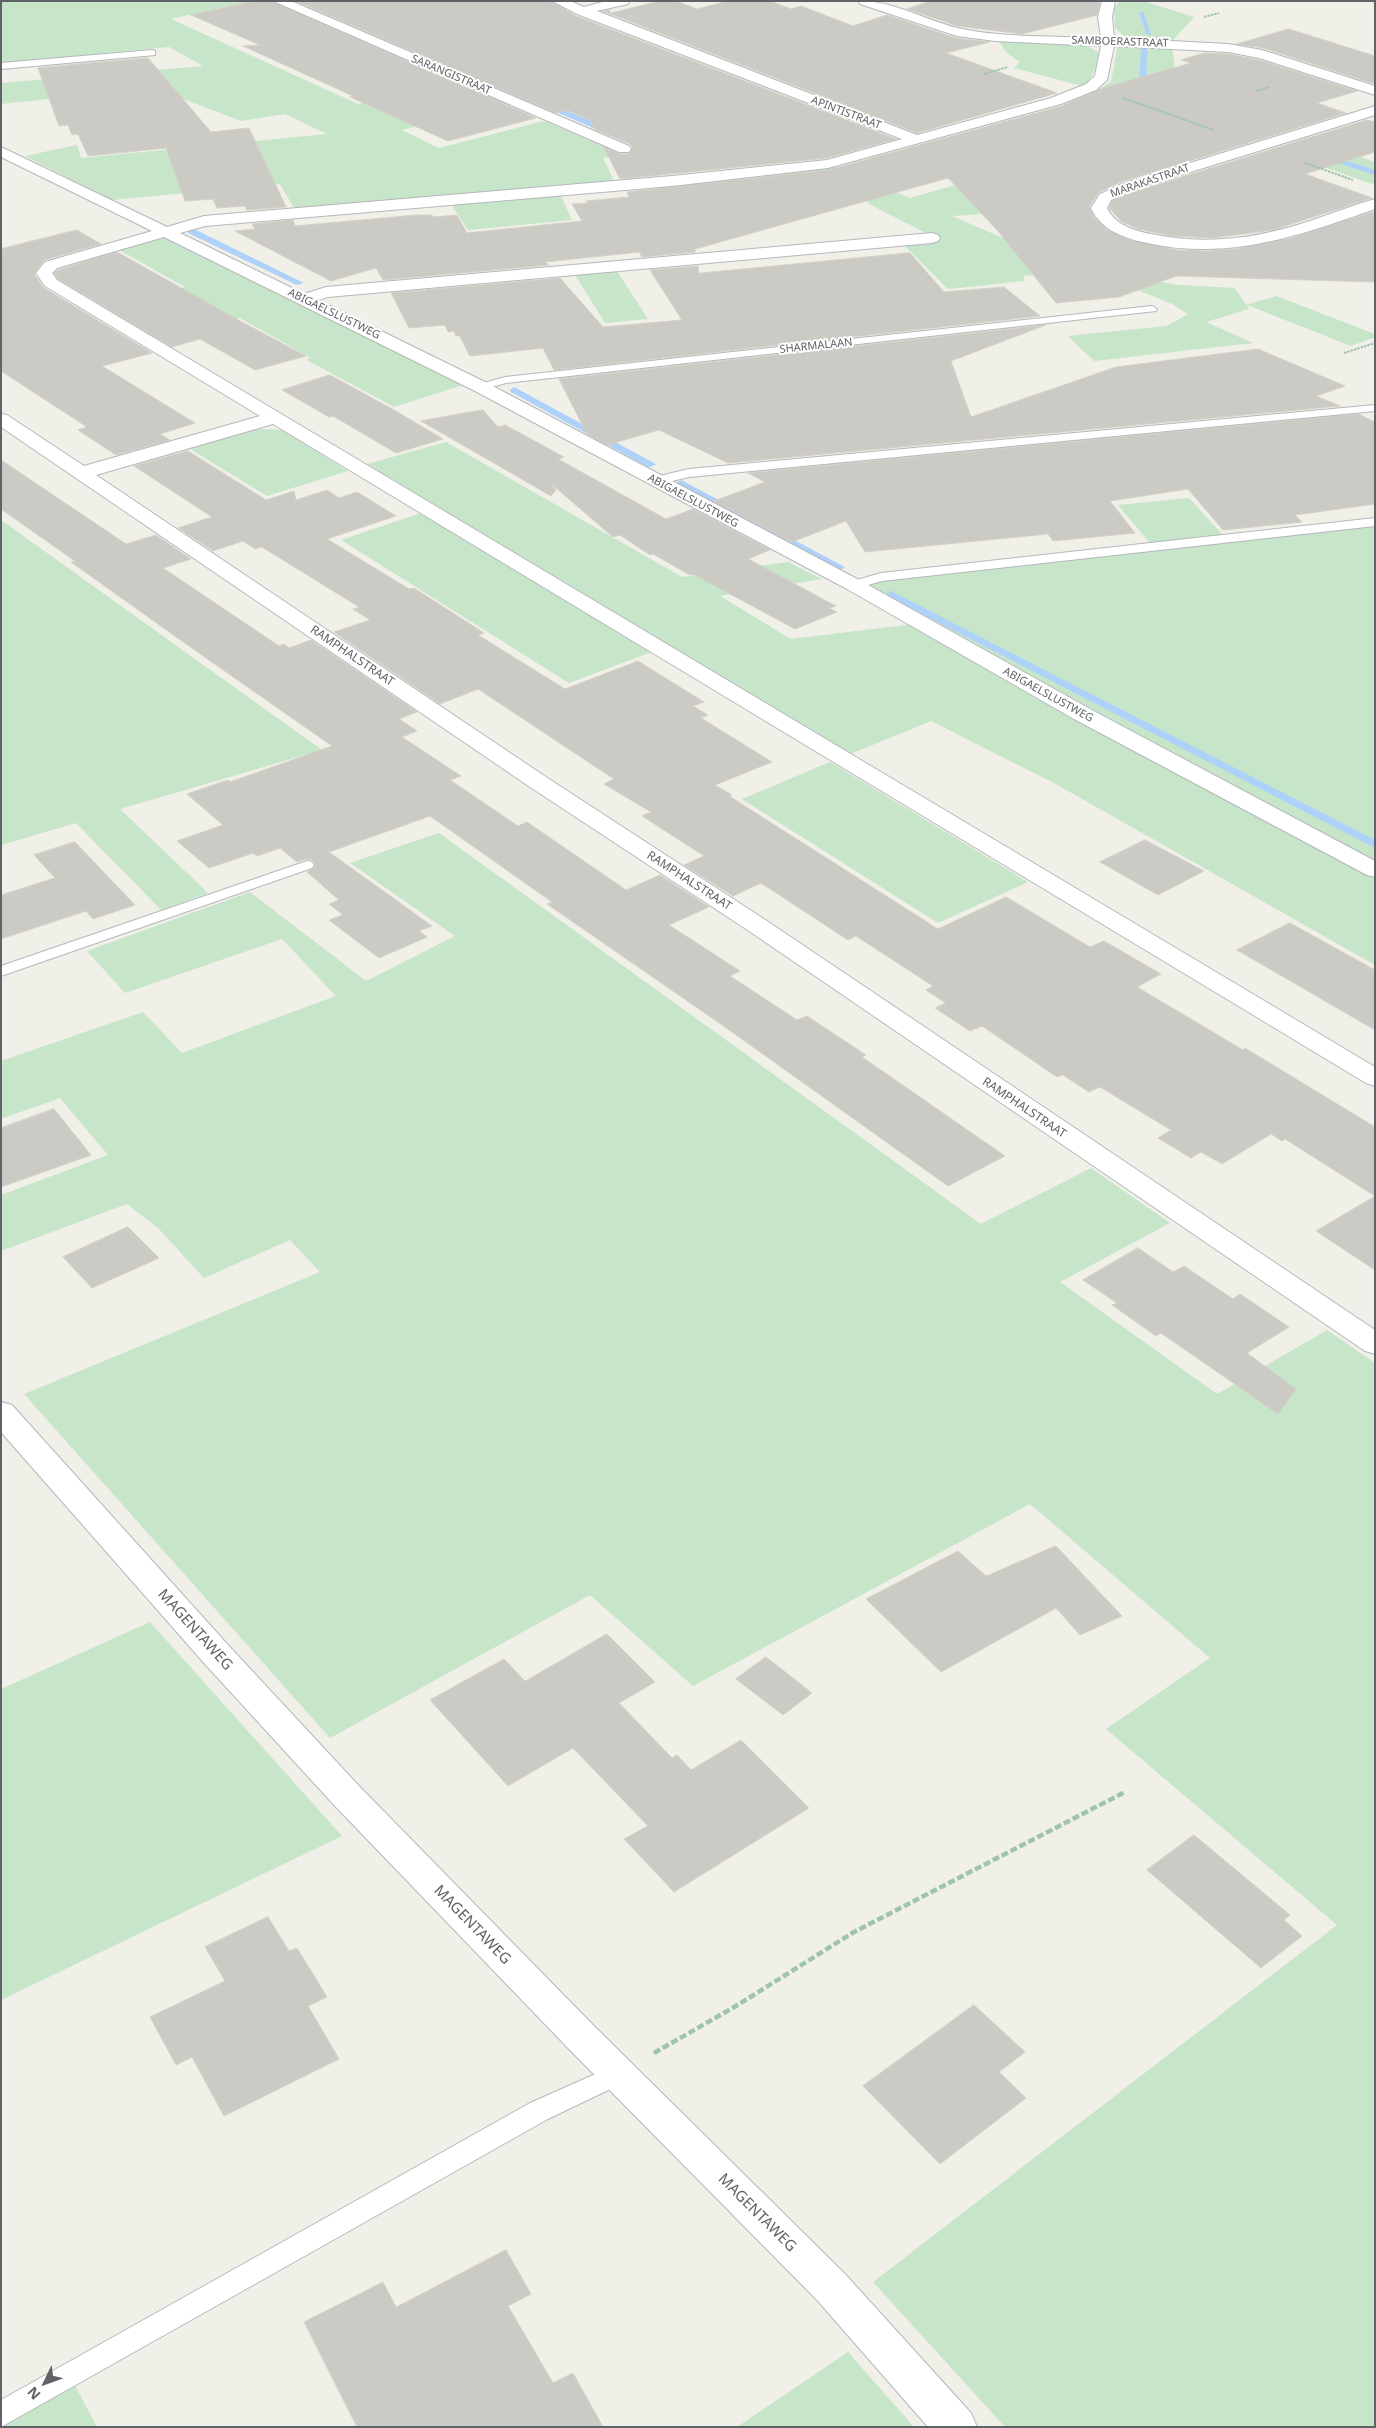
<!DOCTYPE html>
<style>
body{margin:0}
#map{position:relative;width:1376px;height:2428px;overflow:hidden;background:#f0efe8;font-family:"Noto Sans",sans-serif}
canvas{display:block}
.frame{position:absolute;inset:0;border:2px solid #5f6267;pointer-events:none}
.north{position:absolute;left:20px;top:2358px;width:50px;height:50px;-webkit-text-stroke:4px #fff;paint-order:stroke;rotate:228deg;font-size:14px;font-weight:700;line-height:20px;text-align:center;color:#5f6267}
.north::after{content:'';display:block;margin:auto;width:18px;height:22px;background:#5f6267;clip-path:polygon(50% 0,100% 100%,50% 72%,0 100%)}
</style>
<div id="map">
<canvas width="1376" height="2428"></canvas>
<div class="frame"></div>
<div class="north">N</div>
</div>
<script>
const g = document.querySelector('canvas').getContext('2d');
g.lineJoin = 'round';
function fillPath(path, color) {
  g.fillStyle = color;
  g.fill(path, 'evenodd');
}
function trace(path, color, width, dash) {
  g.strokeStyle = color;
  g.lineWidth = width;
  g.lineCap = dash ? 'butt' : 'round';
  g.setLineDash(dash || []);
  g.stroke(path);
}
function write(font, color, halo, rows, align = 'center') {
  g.font = font + ' "Noto Sans",sans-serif';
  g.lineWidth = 4;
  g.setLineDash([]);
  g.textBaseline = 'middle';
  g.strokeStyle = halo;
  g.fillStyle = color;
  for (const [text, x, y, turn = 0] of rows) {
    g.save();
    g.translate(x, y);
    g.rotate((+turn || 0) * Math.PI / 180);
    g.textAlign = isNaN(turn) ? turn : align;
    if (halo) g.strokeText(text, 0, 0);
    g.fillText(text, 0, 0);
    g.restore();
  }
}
fillPath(new Path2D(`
 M1 1H251L171 19 358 104 449 79 507 104 402 130 439 148 544 121 624 155 603 158 615 183 296 211 280 184 112 200 25 156 77 145 81 158 327 134 285 114 241 121 154 88 1 104V83L203 66 169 47 1 63Z
 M1120 1H1143L1194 17 1173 40 1124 36 1115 28 1114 8Z
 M998 40C1023 41 1080 36 1099 53 1096 65 1094 80 1082 86L1014 68 1020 62 1007 53Z
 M1120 46 1172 47 1178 92 1180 95 1288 131 1256 141H1249L1101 88 1111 82 1117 49Z
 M1305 138 1375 162V185L1273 149Z
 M835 167 910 198 1008 170 1017 212 952 216 1080 271 1023 276 1025 281 948 289 903 244 940 240 869 204 863 193 793 199 768 173Z
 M560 194 572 220 468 230 450 202Z
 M167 236 350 326 463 385 394 407 307 360 309 357 240 318 159 340 105 309 185 287 119 250Z
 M617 271 648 319 605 323 575 275Z
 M1109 272 1178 285 1235 288 1246 305 1276 296 1375 334V337L1351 346 1247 305 1249 309 1206 322 1253 343 1094 361 1068 336 1167 326 1188 314 1172 304 1103 276Z
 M267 429 282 430 348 471 267 496 190 449 250 430Z
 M446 442 682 577 788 562 822 579 720 596 791 639 914 624 1375 876V965L1054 783 931 721 848 755 367 464Z
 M1189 498 1223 535 1150 543 1118 505Z
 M424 512 654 651 569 683 341 540Z
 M1 520 322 750 120 809 208 893 161 910 76 823 1 845Z
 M1374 526 1375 862 1095 714 866 586 880 581Z
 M830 762 1028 882 938 923 742 799Z
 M439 833 981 1224 1091 1168 1170 1223 1060 1282 1217 1394 1327 1330 1375 1363V2427H1005L873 2282 1337 1925 1106 1729 1210 1658 1030 1504 693 1686 590 1595 330 1738 24 1394 320 1272 290 1240 204 1278 158 1228 127 1204 1 1251V1195L108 1155 60 1098 1 1119V1061L143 1012 182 1053 336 996 282 939 125 993 87 951 250 892 366 981 455 936 350 863Z
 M150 1622 342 1836 1 2000V1689Z
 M848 2352 914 2427H737Z
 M71 2378 97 2427H1Z`), '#c6e5c9');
fillPath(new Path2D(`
 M1139 12 1144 13 1151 35 1146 34Z
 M1144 47 1147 49 1146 87 1151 90 1147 92 1139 88 1141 49Z
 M545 102 611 129 612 131 605 133 542 106V102Z
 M1326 154 1375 170V175L1323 158 1322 156Z
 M188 229H194L304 283 297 285 188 233Z
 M514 387 654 463 656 465 648 467 511 392 510 390Z
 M681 480 843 566 845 568 837 570 678 485 676 483Z
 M891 591 1375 840V848L887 596V592Z`), '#aed1fa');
const building = new Path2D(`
 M254 1H271L536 118 448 141 350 97 353 96 243 46 260 45 191 15Z
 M296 1H550L576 16 896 139 827 158 620 179 604 147 619 154H629L633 148 630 144 594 129 590 120 566 110 556 113Z
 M660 1H676L697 9 728 1H770L791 9 801 6 853 26 887 15 956 38 990 42 946 53 1057 93 917 133 603 11 610 10V13Z
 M931 1H1100V2L1097 15 1022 34 958 26 907 9Z
 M1289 29 1375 56V84L1263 48 1237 44Z
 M1205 53 1228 54 1259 60 1357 91 1317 103 1346 113 1121 182 1099 192 1089 207 1094 217 1106 229 1129 240 1177 250 1207 251 1235 249 1291 238 1375 211V282L1176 276 1119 297 1056 303 998 231 948 178 695 249V252L642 257 639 252 545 262 549 265 383 280 376 268 331 281 235 231 255 229 252 224 293 220 295 226 417 215H432L434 217 457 215 467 233 582 221 572 204 588 203 586 201 629 197 627 192 828 170 1062 106 1100 89 1191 63 1181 60Z
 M148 58 211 132 249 128 286 207 247 210 245 206 217 208 213 199 185 201 166 148 88 156 78 134 72 135 68 125 59 126 38 68Z
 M1367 120 1375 122V152L1305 174 1372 198 1273 230 1213 238 1172 236 1138 229 1121 221 1109 208 1112 201 1133 192Z
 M77 230 101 244 44 260 34 274 44 288 152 353 102 366 195 423 160 434 170 440 116 455 78 430 87 427 1 371V249Z
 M117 252 242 322 306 356 255 370 200 339 172 347 58 279 54 273 58 270Z
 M910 253 944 292 1004 287 1040 316 554 370 543 348 470 356 459 335 456 336 454 331 448 332 445 325 409 328 391 293 560 278 603 327 682 320 650 270 698 266 699 273Z
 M1046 325 951 361 971 417 1116 367 1258 349 1345 386 1316 396 1340 406 728 463 659 430 607 445 587 434 559 379Z
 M330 375 394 410 443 439 396 453 333 416 329 417 282 390Z
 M483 410 498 427 505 425 564 457 558 459 666 519 693 509 770 550 748 559 836 606 829 608 837 612 795 629 693 574 690 575 653 554 650 555 620 535 613 537 549 482 556 490 551 496 421 421Z
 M1358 414 1375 422V504L1295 515 1302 522 1223 530 1188 489 1110 501 1135 533 1053 541 1048 534 865 552 846 521 792 542 714 501 765 482 748 473Z
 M188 451 266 500 294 491 296 500 327 490 339 498 357 492 396 516 327 539 409 589 414 588 484 633 478 635 565 689 638 661 704 702 693 706 708 715 701 718 772 762 715 785 732 795 729 796 938 929 1006 897 1090 947 1104 941 1161 974 1137 987 1243 1050 1245 1048 1375 1127V1270L1316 1231 1375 1196 1285 1139 1282 1141 1271 1134 1222 1164 1201 1152 1191 1158 1158 1138 1171 1130 1100 1087 1089 1092 1063 1075 1057 1077 982 1026 970 1031 935 1008 946 1003 926 990 933 986 856 936 848 940 761 883 733 896 684 865 704 856 642 816 651 812 604 784 614 779 478 689 440 704 334 632 370 620 353 609 359 607 262 547 255 549 243 541 213 551 178 528 212 517 134 466Z
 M1 460 126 544 156 535 191 559 163 568 279 646 284 644 289 648 311 640 417 712 399 719 417 731 402 737 461 776 450 780 518 826 527 822 626 890 660 875 709 907 669 925 740 971 730 976 797 1020 807 1016 866 1055 862 1057 1005 1156 948 1186 725 1027 547 904 552 902 430 816 329 852 432 926 419 931 427 937 379 958 329 920 343 915 329 904 339 900 307 872 316 866 312 860 306 859 297 862 280 848 257 856 253 853 209 868 177 841 223 825 187 794 228 780 230 782 332 746 186 644 71 562 75 561 1 509Z
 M1145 840 1204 871 1158 895 1100 862Z
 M75 842 135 905 93 919 86 911 1 939V895L55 878 34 855Z
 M1290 923 1375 970V1030L1237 950Z
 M54 1109 91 1155 1 1187V1128Z
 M128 1227 159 1258 92 1288 63 1257Z
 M1138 1248 1173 1272 1184 1266 1233 1299 1240 1294 1289 1327 1247 1353 1296 1389 1278 1414 1161 1333 1156 1336 1112 1305 1117 1303 1083 1280Z
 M1056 1546 1122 1616 1080 1635 1056 1608 941 1672 866 1599 958 1551 986 1576Z
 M607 1634 655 1682 619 1703 672 1758 677 1755 691 1770 741 1740 809 1808 674 1892 624 1839 648 1826 573 1748 508 1786 430 1700 504 1659 525 1681Z
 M766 1657 812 1693 783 1715 736 1679Z
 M1194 1835 1290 1915 1284 1920 1302 1936 1261 1968 1147 1870Z
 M268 1917 289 1951 297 1948 327 1997 308 2006 339 2059 224 2116 192 2057 176 2065 150 2017 225 1981 205 1947Z
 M974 2005 1025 2052 999 2072 1026 2098 940 2164 863 2086Z
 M506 2250 531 2294 508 2306 553 2383 573 2373 603 2427H357L304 2322 383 2282 396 2307Z`);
fillPath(building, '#cccac4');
trace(building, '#d4d1c6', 1);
const lane = new Path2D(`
 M152 50 155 51V55L1 69V63Z
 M1152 306 1157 309 1156 311 506 383 481 390 475 387 477 385 505 377Z
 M1375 405V411L689 477 655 485 649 481 651 478 689 469Z
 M1375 518V526L882 581 854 589 848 585 850 582 881 573Z
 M307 861 312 862 314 865 312 868 1 976V966Z
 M618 2064 627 2067 630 2074 627 2081 548 2119 1 2427V2400L530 2103Z`);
const street = new Path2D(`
 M273 1H291L629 146 631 149 629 152H619Z
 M552 1H570L584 7 606 1H629L628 4 597 11 917 135 1051 98 1086 84 1095 76 1101 46 995 41 957 36 860 4 859 1C895 1 924 20 958 28 1001 38 1057 36 1101 38L1098 17 1102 1H1115L1112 17 1114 38 1228 44 1262 50 1375 86V95L1259 58 1228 52 1114 46 1107 80 1096 90 1061 104 828 168 672 186 205 226 180 233 304 294 326 287 932 233 938 235 940 238 938 241 932 243 328 297 318 300 487 383 861 581 1090 709 1375 861V877L1367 875 1074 719 847 589 475 391 164 237 57 268 52 273 57 280 1375 1067V1086L1366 1083 273 424 96 475 546 777 767 921 1375 1330V1354L1365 1351 749 931 530 787 1 427V414L7 415 84 466 260 416 45 286 36 273 45 262 152 231 1 157V147L167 227 204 216 672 176 827 160 902 139 577 14Z
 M1375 106V115L1132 190 1111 200 1107 208C1114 224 1134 231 1151 234 1207 246 1260 238 1313 220 1333 213 1354 205 1375 199V209C1298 236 1229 261 1147 243 1124 238 1102 231 1091 208L1100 194 1122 184Z
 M1 1402 12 1405 228 1645 359 1786 593 2025 845 2274 971 2413 977 2427H928L817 2300 567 2047 335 1806 204 1663 1 1432Z`);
trace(lane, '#b5b7bb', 2);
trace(street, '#b5b7bb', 2);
trace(new Path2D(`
 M1204 17 1219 13
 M984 74 1008 67
 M1256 91 1269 87
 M1123 98 1214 130
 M1305 163 1353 180
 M1344 353 1375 343`), '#9ec4ad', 2, [2.5, 1]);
trace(new Path2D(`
 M654 2053 736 2006 854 1932 1125 1792`), '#9ec4ad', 4.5, [7, 3]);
fillPath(lane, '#fff');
fillPath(street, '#fff');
write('11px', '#5f6267', '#fff', [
 ["SAMBOERASTRAAT",1120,42,2],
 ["SARANGISTRAAT",451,75,23],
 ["APINTISTRAAT",846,113,21],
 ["MARAKASTRAAT",1150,181,-19],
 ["ABIGAELSLUSTWEG",334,314,26],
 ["SHARMALAAN",816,346,-6],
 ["ABIGAELSLUSTWEG",693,501,28],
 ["ABIGAELSLUSTWEG",1048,695,29]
]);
write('12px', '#5f6267', '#fff', [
 ["RAMPHALSTRAAT",352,656,34],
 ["RAMPHALSTRAAT",689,881,33],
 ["RAMPHALSTRAAT",1024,1108,34]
]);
write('15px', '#5f6267', '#fff', [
 ["MAGENTAWEG",195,1630,48],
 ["MAGENTAWEG",472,1925,46],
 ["MAGENTAWEG",757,2213,45]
]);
</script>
